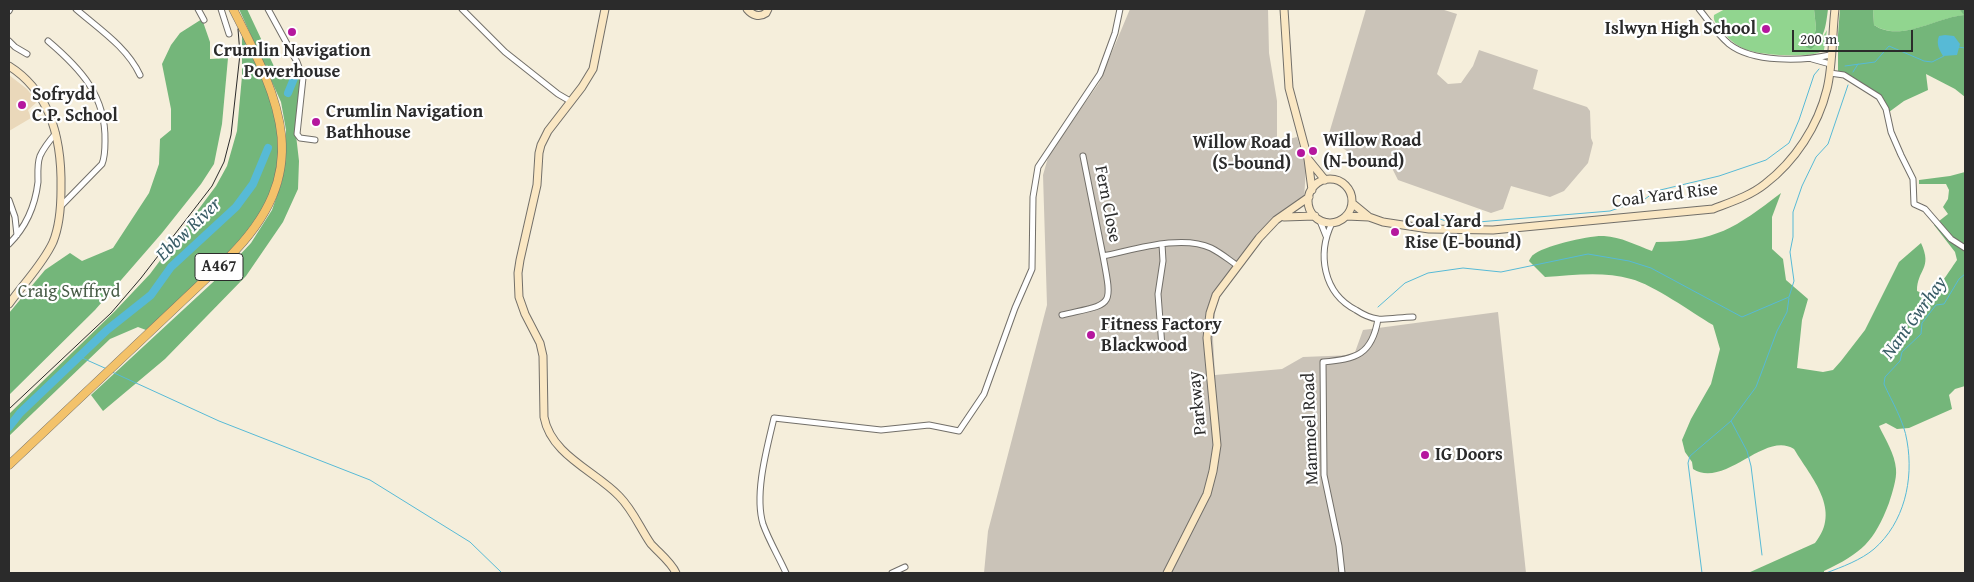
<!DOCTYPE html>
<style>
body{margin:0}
#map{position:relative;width:1974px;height:582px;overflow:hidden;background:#f5eedb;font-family:"Gentium Book Plus",serif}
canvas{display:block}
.frame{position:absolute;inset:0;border:10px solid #2b2b2b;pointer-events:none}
.scale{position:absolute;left:1792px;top:30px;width:121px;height:22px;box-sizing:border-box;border:2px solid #2b2b2b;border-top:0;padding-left:6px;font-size:15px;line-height:18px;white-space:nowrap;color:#2b2b2b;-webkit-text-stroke:4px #fff;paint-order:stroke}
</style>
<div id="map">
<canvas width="1974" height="582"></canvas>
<div class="frame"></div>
<div class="scale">200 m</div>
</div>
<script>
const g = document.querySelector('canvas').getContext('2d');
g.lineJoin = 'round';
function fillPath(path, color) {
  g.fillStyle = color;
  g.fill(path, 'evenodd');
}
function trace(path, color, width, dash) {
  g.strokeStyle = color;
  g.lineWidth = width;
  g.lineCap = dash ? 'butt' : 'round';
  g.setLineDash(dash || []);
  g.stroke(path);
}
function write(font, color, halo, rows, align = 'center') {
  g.font = font + ' "Gentium Book Plus",serif';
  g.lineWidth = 4.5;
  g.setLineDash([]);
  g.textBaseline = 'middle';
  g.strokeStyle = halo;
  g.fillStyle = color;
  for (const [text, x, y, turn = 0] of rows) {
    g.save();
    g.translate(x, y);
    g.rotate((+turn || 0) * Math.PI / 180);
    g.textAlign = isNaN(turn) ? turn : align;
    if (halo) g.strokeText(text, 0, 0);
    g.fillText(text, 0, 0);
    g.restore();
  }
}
fillPath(new Path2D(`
 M9 75 27 89 37 102 28 110 31 118 9 131Z`), '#ead8ba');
fillPath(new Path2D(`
 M1130 9H1268L1269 53 1277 101V142L1297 137 1306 167 1304 199 1267 231 1216 301 1213 339 1215 375 1282 369 1303 357 1354 355 1363 330 1498 312 1526 573H984L988 531 1047 305 1043 175 1049 154 1099 83Z
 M1366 9H1441L1457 14 1437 74 1448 84 1461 83 1473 66 1479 50 1538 70 1533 89 1587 107 1590 111 1591 138 1593 143 1588 163 1564 191 1550 197 1511 186 1503 209 1491 213 1398 180 1392 168 1371 169 1328 137Z`), '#cac3b8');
fillPath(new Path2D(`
 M1725 9H1814L1816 28 1814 37 1807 42 1819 43 1827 30 1824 50C1813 59 1761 55 1747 50 1736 46 1727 38 1720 28 1716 23 1713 21 1714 15Z
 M1873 9H1959L1965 15C1937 17 1901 43 1874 25Z`), '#91d58f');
fillPath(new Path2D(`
 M239 9H247L279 77 296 68 300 80 296 135 299 161 298 189 283 222 246 276 165 359 103 411 91 395 224 272 251 243 272 210 282 181 286 130 281 102Z
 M1814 9H1828C1826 25 1825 39 1811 49L1806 47 1807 42 1814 37 1816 28Z
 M1840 9H1873L1874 25C1900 43 1937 17 1964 15L1959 9H1965V97L1955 89 1926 74 1928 90 1904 101 1889 112C1881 89 1859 83 1838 71V35Z
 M202 19 210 42V59L228 58 222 124 214 164 201 184 162 233 95 310 9 395V313L45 270 70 253 82 261 113 248 149 193 159 164 160 139 171 130V109L162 64 171 45 180 33Z
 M242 35C252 55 265 76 270 98 274 113 278 131 279 147 281 204 238 245 199 280 182 297 164 314 146 330L138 327 110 339 9 436V414L115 311 150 274 216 186 227 166 237 131 242 76Z
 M1965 172V386L1955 389 1949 395 1952 409 1909 428 1897 429 1886 423 1879 426C1885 439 1895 454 1896 469 1897 479 1892 493 1889 503 1874 542 1862 553 1824 571V573H1748L1815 543C1842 510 1812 479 1794 449 1765 430 1725 489 1693 469L1692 462 1685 452 1682 440 1691 419 1711 384 1720 349 1713 325C1691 312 1654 285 1631 279 1604 271 1573 275 1545 277L1529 261C1529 261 1532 255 1533 255 1543 246 1590 235 1604 236 1621 237 1636 245 1652 251L1656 242C1716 242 1735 228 1781 193L1772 217V249L1783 259 1786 280 1808 299 1802 320 1797 368 1823 372 1833 370 1841 361 1865 330 1899 262 1921 243C1933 269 1917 269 1917 291 1921 293 1927 294 1932 291 1940 287 1952 267 1957 260L1955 252 1934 225 1948 214 1943 207 1948 199 1949 190 1946 184H1919V180L1950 176Z`), '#74b67a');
fillPath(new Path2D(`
 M1945 35 1954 36 1960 44 1957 55 1943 56C1939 49 1936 44 1939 36Z`), '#57bad6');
trace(new Path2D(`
 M1958 47 1965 48
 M1845 66 1875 62 1889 46 1924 61 1932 62 1944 56
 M1853 72 1858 64
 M1435 212 1437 218 1446 221 1466 223 1610 211 1645 199 1656 191 1719 176 1766 160 1789 143 1799 120 1814 75 1819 69
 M1378 307 1405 283 1428 273 1463 268 1501 272 1588 254 1629 261 1651 268 1742 317 1789 297 1794 281 1790 252 1793 237V212L1802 186 1816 157 1828 144 1848 85
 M80 357 107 369
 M112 372 219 421 370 480 470 542 502 573
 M1762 555 1751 466 1747 451 1731 421 1756 387 1777 331 1787 312 1789 298
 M1702 573 1688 463 1690 456 1731 421
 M1826 573C1842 567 1861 560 1874 549 1904 523 1914 480 1907 441 1904 421 1892 402 1884 384L1885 377 1900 361 1902 352 1921 334 1922 323 1936 305 1944 304 1959 279 1965 274`), '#57bad6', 1);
trace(new Path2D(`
 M288 93 295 76
 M9 427 20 413 107 330 151 295 171 267 236 207 253 184 268 148`), '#57bad6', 8);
const street = new Path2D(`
 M76 9C99 29 127 47 140 75
 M198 9 204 20
 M221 9 229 34
 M268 9 297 62 303 78 297 134 300 138 315 140
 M462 9 505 52 558 94 570 101
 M1699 9C1708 20 1717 34 1729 44 1753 63 1803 61 1830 55
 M9 11 10 9
 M9 41 15 47 27 54
 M48 41C81 69 106 96 105 141 105 149 105 157 102 164L61 206
 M1812 59 1830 64
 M1830 73 1844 75 1879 97 1886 109 1891 132 1901 155 1913 179 1914 204 1925 209 1951 239 1965 248
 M1083 156 1103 256C1134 250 1181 234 1211 248 1221 253 1229 260 1238 266
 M9 200 15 217 17 235
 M1320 221 1326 236
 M1332 223C1317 254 1323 293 1356 310 1362 314 1370 318 1378 319 1388 320 1402 317 1413 317
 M9 244C26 227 35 207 38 182 38 174 37 164 40 156 44 147 50 140 56 133
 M1062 315C1113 303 1113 309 1103 256
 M1156 346 1168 347
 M1162 347 1158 294 1163 261 1162 244
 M786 573C779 557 769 541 763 524 754 494 767 448 774 418L881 430 929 425 959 431 984 394 1015 308 1032 269 1033 197 1038 167 1100 74 1115 33 1120 9
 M892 573 905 567
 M1342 573 1339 546 1324 475 1323 362C1356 359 1372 355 1378 319`);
const secondary = new Path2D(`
 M605 9 593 69 582 87 548 131 541 145 539 153 537 185 520 260 518 273 519 297 525 314 540 343 543 356 544 417C551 455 595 471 619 496 633 510 640 528 651 544 659 553 671 562 676 573
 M747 9C752 15 759 18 766 13L768 9
 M1284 9 1289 88 1308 159 1312 190
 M9 66C52 93 62 142 61 189 61 207 60 225 53 242 43 264 23 284 9 304
 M1308 159 1325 180
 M1308 201a22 22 0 1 1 44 0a22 22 0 1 1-44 0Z
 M1352 203 1369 217
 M1346 216 1369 217 1383 222 1429 229 1493 230 1713 209C1731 202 1750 196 1765 184 1795 161 1818 126 1827 89 1833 65 1832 34 1835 9
 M1284 217 1315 216
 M1167 573 1207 494 1213 471 1217 445 1207 338 1210 313 1216 295 1259 238 1276 220 1309 197`);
const primary = new Path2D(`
 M9 465 228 258C315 172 282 104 233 9`);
trace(street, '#726f69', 7);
trace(secondary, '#726f69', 9);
trace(primary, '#726f69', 9);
trace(street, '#fff', 5);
trace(secondary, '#fae7c3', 7);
trace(primary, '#f3c26a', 8);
trace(new Path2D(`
 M9 409 111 313 141 278 212 186 224 162 231 135 240 54 238 29`), '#2b2b2b', 1);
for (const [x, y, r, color] of [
 [1766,29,5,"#b5179e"],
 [292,32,5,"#b5179e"],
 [22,105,5,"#b5179e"],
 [316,122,5,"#b5179e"],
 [1313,151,5,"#b5179e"],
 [1301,153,5,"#b5179e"],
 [1395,232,5,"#b5179e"],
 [1091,335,5,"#b5179e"],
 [1425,455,5,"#b5179e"]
]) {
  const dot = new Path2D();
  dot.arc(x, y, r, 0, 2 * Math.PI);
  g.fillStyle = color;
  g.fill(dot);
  trace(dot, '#fff', 2);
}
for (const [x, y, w] of [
 [219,267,48]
]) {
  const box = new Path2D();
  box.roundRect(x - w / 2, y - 13.5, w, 27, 4);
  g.fillStyle = '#fff';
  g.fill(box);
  trace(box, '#2b2b2b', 1);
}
write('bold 16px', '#2b2b2b', null, [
 ["A467",219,267]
]);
write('bold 18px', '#2b2b2b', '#fff', [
 ["Islwyn High School",1756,29,"right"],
 ["Crumlin Navigation",292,51,"center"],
 ["Powerhouse",292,72,"center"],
 ["Sofrydd",32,95],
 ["C.P. School",32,116],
 ["Crumlin Navigation",326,112],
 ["Bathhouse",326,133],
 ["Willow Road",1323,141],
 ["(N-bound)",1323,162],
 ["Willow Road",1291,143,"right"],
 ["(S-bound)",1291,164,"right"],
 ["Coal Yard",1405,222],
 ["Rise (E-bound)",1405,243],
 ["Fitness Factory",1101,325],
 ["Blackwood",1101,346],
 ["IG Doors",1435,455]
], 'left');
write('18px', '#2b2b2b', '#fff', [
 ["Coal Yard Rise",1665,196,-7],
 ["Fern Close",1107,204,79],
 ["Parkway",1198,403,-96],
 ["Manmoel Road",1311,429,-92]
]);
write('18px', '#4a5e49', '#fff', [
 ["Craig Swffryd",69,292]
]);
write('italic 19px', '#3a5d67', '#fff', [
 ["Ebbw River",189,230,-44],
 ["Nant Gwrhay",1915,318,-54]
]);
</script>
